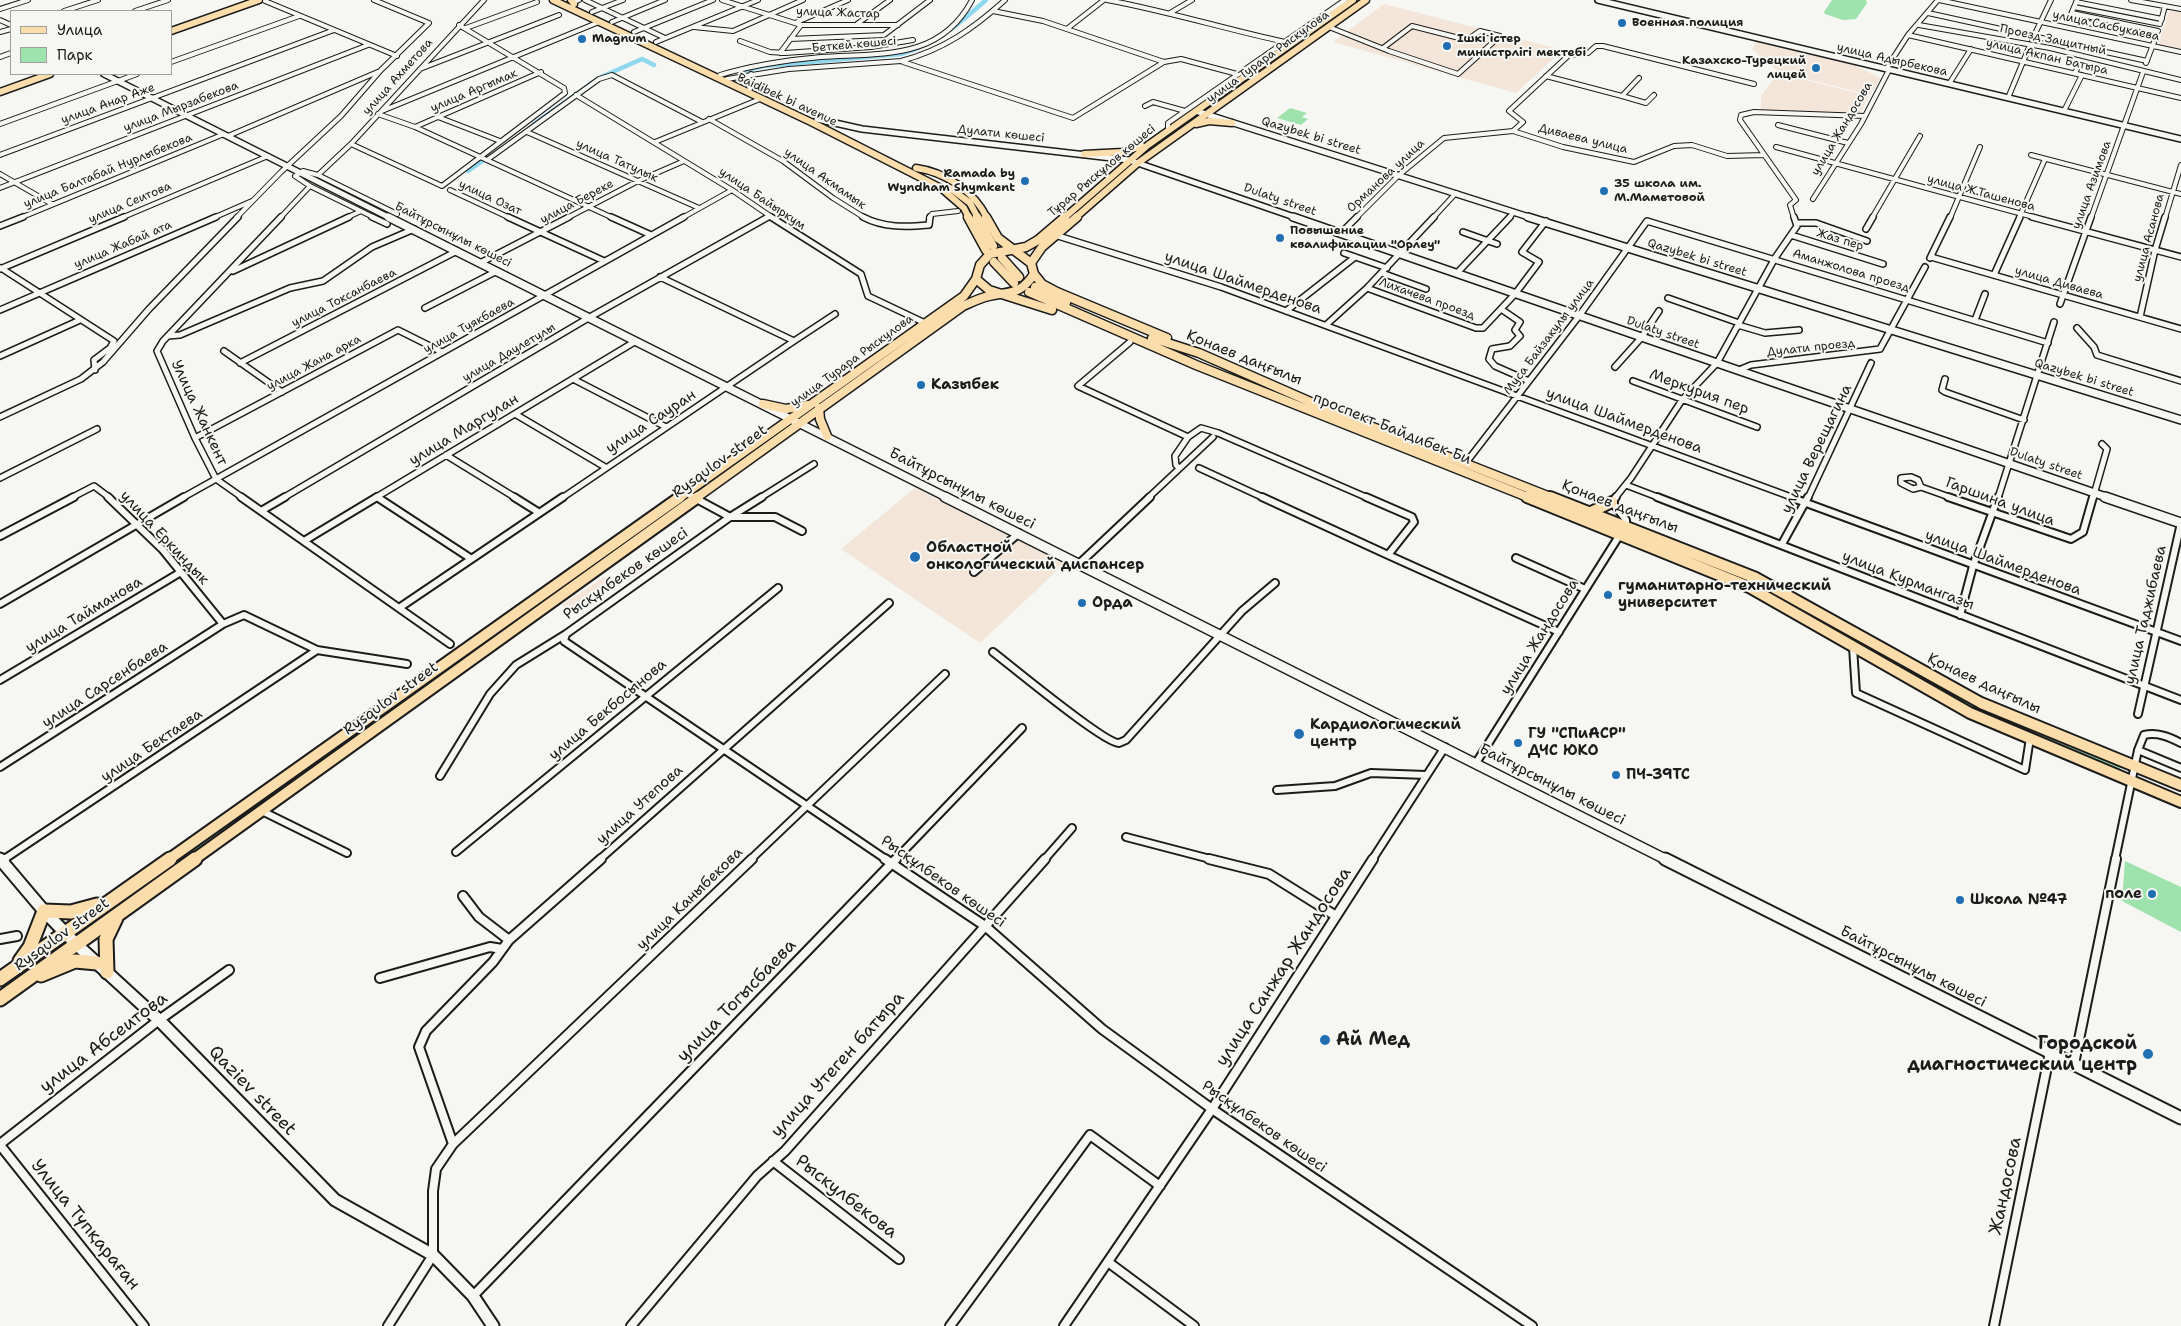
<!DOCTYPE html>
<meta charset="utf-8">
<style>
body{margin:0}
#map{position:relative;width:2181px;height:1326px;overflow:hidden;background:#f6f6f2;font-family:"Shantell Sans",sans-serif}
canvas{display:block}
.legend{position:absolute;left:10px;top:10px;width:162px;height:65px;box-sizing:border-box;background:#f6f6f2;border:1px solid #9f9f9c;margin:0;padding:6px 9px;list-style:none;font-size:15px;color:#1c1c1c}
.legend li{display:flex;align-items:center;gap:10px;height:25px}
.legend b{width:25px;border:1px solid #9f9f9c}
</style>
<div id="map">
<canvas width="2181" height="1326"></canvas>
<ul class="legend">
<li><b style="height:6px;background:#fbddab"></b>Улица</li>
<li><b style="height:14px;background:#9ee2ae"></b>Парк</li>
</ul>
</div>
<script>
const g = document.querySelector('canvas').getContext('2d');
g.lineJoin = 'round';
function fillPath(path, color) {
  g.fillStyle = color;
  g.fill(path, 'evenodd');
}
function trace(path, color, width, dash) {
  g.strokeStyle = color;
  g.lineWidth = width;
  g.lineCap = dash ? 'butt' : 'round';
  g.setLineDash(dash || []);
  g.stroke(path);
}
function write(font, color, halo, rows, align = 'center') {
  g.font = font + ' "Shantell Sans",sans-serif';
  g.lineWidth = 4;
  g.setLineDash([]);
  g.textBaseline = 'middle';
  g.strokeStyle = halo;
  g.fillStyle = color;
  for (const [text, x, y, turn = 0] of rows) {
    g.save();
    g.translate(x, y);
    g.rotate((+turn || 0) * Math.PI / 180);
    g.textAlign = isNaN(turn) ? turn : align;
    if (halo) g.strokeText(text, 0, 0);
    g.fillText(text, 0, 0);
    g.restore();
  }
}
fillPath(new Path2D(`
 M1384 4 1563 50 1516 93 1333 42Z
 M2170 9 2181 11V50L2158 45Z
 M1757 41 1850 63 1881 78 1870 95 1778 72 1752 49Z
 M1778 73 1869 96 1859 115 1761 111V96Z
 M915 488 1064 564 980 643 841 549Z
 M638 560 648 567 628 581 618 574Z
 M604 577 616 586 574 614 562 605Z`), '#f3e5d8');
fillPath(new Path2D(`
 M1832 0H1866L1867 3 1856 19 1843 20 1825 14 1824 12Z
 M1325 22 1329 23 1209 108 1204 107Z
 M1290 108 1307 113 1302 117 1308 119 1301 125 1277 118Z
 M1636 536 1749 579 1783 596 1942 689 2121 764 2120 770 1978 710 1941 691 1761 587Z
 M570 580 574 582 87 932 84 927Z
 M2125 861 2181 887V932L2122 901Z`), '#9ee2ae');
trace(new Path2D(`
 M744 71 764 66 901 54C935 45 960 23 986 0
 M534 124 599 78 642 59 654 65
 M468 171 490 156`), '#8ed8ef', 4.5);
const streetFar3 = new Path2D(`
 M585 0 663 37
 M722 0 801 25H898
 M1107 0C1167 11 1225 29 1285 42
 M1939 0 2181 52
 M2077 0 2069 19 2155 37
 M2131 0 2181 9
 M265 1 397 56
 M574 2 579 0
 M2076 2 2162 19
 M2074 7 2160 24
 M0 9 28 0
 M64 11 98 0
 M135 11 168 0
 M993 11 1043 21 1164 62 1181 59 1237 74
 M592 12 623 0
 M1170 13 1192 0
 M1928 13 2147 61
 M2072 13 2158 31
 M0 20 11 25
 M2161 21 2165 6
 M612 22 665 0
 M795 23 848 0
 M857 24 890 0
 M1919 25 2050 48 2181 80
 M694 27 733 31 803 0
 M1329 27 1389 51 1458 74 1500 36 1480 31 1467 40 1412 26 1383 48
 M466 28 537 2
 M1068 28 1104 0
 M0 32 11 29
 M634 32 713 0
 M1908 35 2181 98
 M790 39 884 35 930 0
 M2032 40 2051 0
 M740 41 770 52 785 53 871 47 913 40
 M656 42 758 0
 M780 53 801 25
 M0 57 11 53
 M171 62 299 16
 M903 62 1073 118 1164 62
 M2146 63 2154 42
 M420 69 559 15
 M1886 69 1908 35 1938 0
 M2075 73 2079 65 2089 67
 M720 75C753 65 787 60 821 57 880 53 940 61 972 0
 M1546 76 1622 96 1639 78
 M727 79 789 69 901 61C943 50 973 29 1005 0
 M1949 84 1971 49
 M750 89 747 79 751 74
 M576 95 732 190 773 218
 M1622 96 1646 103 1654 95
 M2008 98 2030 45
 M1145 106 1153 102 1185 111
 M382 111 599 22
 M2064 111 2082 75
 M378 114 415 127 613 218
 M438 117 500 141
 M709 119 783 161 833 198 865 218
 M0 124 137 74
 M1778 125 1848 143
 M415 127 541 72
 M1168 130V123L1345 0
 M1513 131 1563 147 1634 162 1674 146 1692 145 1727 156 1764 155
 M527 132 699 208
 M228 136 380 71
 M655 142 760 99
 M351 144 442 186 565 93 564 88 459 25
 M1776 147 2037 218
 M0 155 334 30
 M2031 155 2181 194
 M487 160 599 79 612 75 702 122
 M0 174 52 204
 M310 186 295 176 303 171 318 175
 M0 188 368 45
 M450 190 510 218
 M1813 199 1861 124 1889 70
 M397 214 318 175 351 144 484 0
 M20 218 224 134
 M121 218 268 156
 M213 218 252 201
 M236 218 281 172 341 116 381 70 429 23 374 0
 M280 218 310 186 375 218
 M346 218 361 211
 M567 218 638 181 684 161
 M682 218 732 190
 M766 218 769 216
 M929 218 932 214 958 211
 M1356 218 1399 175 1444 138 1513 131 1523 122 1509 111 1569 55 1588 53 1596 46H1603L1754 84
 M1433 218 1456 193
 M1509 218 1514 212
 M1794 218 1790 205 1796 200 1740 120 1741 115 1754 112 1865 116
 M1872 218 1920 136
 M1950 218 1980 147
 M2019 218 2045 159
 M2091 218 2143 72
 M2165 218 2181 165`);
const streetFar2 = new Path2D(`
 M372 217 387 224
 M508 217 604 261
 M611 217 651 235
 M771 217 861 274 868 296 925 323
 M863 217C884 228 906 227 929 225L930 217
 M2032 217 2181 257
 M1796 223H1816L1867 241
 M0 226 23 217
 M1866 229 1873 217
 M1463 232 1497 244
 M1341 233 1357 217
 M1055 235 1221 287 1794 498
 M1791 235 1883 264
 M1344 253 1387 268
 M1931 257 2181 329
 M1930 258 1950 217
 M480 263 569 217
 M1 268 114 341 110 348 94 360 95 370
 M0 269 124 217
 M233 271 349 217
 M1382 273 1426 289
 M1457 273 1510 217
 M1994 275 2020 217
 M1367 288 1476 328H1483L1515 294 1539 262 1522 252 1546 221
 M1668 298 1739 323
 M2060 304 2091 217
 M425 308 497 271
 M1501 309 1520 322 1515 330 1520 336 1510 346 1492 349 1489 359 1495 366 1529 381
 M0 310 216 217
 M1286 311 1355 257
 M2140 317 2155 250 2165 217
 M1975 320 1985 294
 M1326 325 1367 288 1434 217
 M1738 325 1765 333 1799 330
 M2077 328 2094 347 2097 355 2181 381
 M168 336 180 335 290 288 323 281 372 247 414 229
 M794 341 835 314
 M1130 342 1078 386 1188 437 1175 456 1176 465 1179 468
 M224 351 282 392
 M0 356 80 320
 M240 363 457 251
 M1615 367 1641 338 1659 311
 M1739 370 1751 365 1880 349 1925 267
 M573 379 666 427
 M1945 379 1942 390 1945 392 2024 420
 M1633 381 1757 427
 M515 414 605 467
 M0 417 81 379 103 362 149 309 238 217
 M1188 437 1201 428 1218 433 1368 498
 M195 438 398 330 442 352
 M446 455 516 498
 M1465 464 1579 316 1647 221 2048 343
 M1199 468 1264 498
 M1911 477 1918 480 1921 487 1913 489 1901 483V478Z
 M0 478 97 429
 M1626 485 1660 498
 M1921 487 1952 498
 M686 493 695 498
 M377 497 379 498
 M71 498 94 486 110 498
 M182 498 684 217
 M243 498 216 479 195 438 157 351 163 341 281 217
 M283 498 590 317 768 217
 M375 498 636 341
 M562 498 794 341 660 277
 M760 498 814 464
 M1148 498 1213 437
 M1615 498 1631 478 1682 400 1717 363 1775 258 1797 226 1794 217
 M1808 498 1871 363
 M1998 498 2054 322
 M2093 498 2107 449 2102 444`);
const streetFar1 = new Path2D(`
 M108 497 163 550 223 624
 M241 497 450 644
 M377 497 470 558
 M514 497 538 512
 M693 497 730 517 566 634 564 641 887 860
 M762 497 730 517H775L802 531
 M1262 497 1388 555
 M1366 497 1412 517 1414 522 1388 555 1559 632
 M1657 497 2181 700
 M1790 497 2181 641
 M1948 497 2071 539 2083 532 2093 497
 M261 511 285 497
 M0 536 74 497
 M304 541 377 497
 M1782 544 1808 497
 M1516 558 1585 589
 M1080 563 1150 497
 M974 572 1019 533
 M0 604 184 497
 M399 608 563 497
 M1960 615 1973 566 1998 497
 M1853 647 1856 693 2025 770 2030 738
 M993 652C1010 665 1105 744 1119 743 1119 743 1126 740 1126 740L1242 611 1275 583
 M0 680 181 572
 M2138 714 2181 523
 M2138 750 2144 735C2158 732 2169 737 2181 743
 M1476 763 1626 525V520L1612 502 1616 497
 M0 767 223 624 244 615 317 650 407 664
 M440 776 490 694 516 665 566 634
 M1277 790 1335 786 1371 773 1426 775
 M262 811 347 853
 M1126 837 1214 860
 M456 852 778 588
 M3 860 317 650
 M599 860 889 603
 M750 860 945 674
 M895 860 1022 728
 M1044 860 1072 828
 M1372 860 1445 747
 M2115 860 2138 750 2181 768`);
const street = new Path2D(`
 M885 859 985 926 1102 1029 1212 1109 1532 1326
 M1209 859 1269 874 1336 916
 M0 862 5 859
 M463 896 479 917 509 940
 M0 939 17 936
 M380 978 490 947 502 949
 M2074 1064 2116 859
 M0 1144 159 1020 229 970
 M453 1144 752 859
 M0 1145 144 1326
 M773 1161 899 1259
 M1108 1262 1194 1326
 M473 1296 896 859
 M388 1326 433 1255V1191L436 1169 453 1144 419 1047 426 1031 493 962 509 940 601 859
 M631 1326 757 1176 785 1151 1045 859
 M950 1326 1090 1135 1160 1186
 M1064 1326 1212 1109 1373 859
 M1994 1326 2050 1052`);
const secondaryFar3 = new Path2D(`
 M1598 0 2181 139
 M104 74 390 218
 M1196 111 1532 218
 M817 119 862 129 1129 160 1297 218`);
const secondaryFar2 = new Path2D(`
 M388 217 948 498
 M1293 217 2109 498
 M1528 217 2181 420`);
const secondaryFar1 = new Path2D(`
 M945 497 1667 860
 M2105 497 2181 523`);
const secondary = new Path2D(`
 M0 859 44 911 76 944 159 1020 335 1200 433 1255 473 1296 493 1326
 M1665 859 2181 1118`);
const primaryFar3 = new Path2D(`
 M553 0 811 122 941 188 964 208 969 218
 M571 0 574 4
 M171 31 259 0
 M0 92 50 74
 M1196 124 1209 121 1232 123
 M1084 154 1123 152 1142 146
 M916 168C945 172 974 191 987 218
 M950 188 970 203 978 218
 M1064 218 1148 145 1353 0
 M1075 218 1138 163 1366 0`);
const primaryFar2 = new Path2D(`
 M968 217 986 250
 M977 217 993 246
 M986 217 998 238 1031 263
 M1002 258 1019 277
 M994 262 1014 283
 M1034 274 1042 284 1057 292 1167 338
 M976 279 989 290 1052 310
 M1035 287 1066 303
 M1029 292 1196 365 1530 498
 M1152 338 1199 353 1322 407 1553 498
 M763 404 786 409 808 405
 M819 408 820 419 827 436
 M679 498 964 296 976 279 980 265 990 254 1026 247 1038 240 1065 217
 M696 498 963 306C972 302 980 298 989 296 1012 291 1020 295 1034 274L1031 263 1042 247 1077 217`);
const primaryFar1 = new Path2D(`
 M1527 497 1749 587 1970 713 2181 802
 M1550 497 1756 578 1981 703 2181 785
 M1591 512 1612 502
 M168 860 680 497
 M193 860 698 497`);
const primary = new Path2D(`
 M20 961 30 947 44 911 71 912 97 905
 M107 972 106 939 116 918
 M41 975 75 961 97 963
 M0 979 170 859
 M0 999 195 859`);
trace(streetFar3, '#1c1c1c', 6);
trace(streetFar2, '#1c1c1c', 8);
trace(streetFar1, '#1c1c1c', 10);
trace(street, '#1c1c1c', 12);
trace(secondaryFar3, '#1c1c1c', 8);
trace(secondaryFar2, '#1c1c1c', 10);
trace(secondaryFar1, '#1c1c1c', 12);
trace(secondary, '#1c1c1c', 15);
trace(primaryFar3, '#1c1c1c', 9);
trace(primaryFar2, '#1c1c1c', 11);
trace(primaryFar1, '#1c1c1c', 14);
trace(primary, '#1c1c1c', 17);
trace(streetFar3, '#f6f6f2', 4);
trace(streetFar2, '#f6f6f2', 5);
trace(streetFar1, '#f6f6f2', 6);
trace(street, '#f6f6f2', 8);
trace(secondaryFar3, '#f6f6f2', 5);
trace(secondaryFar2, '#f6f6f2', 7);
trace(secondaryFar1, '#f6f6f2', 9);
trace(secondary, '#f6f6f2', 11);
trace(primaryFar3, '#fbddab', 6);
trace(primaryFar2, '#fbddab', 8);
trace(primaryFar1, '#fbddab', 10);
trace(primary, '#fbddab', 13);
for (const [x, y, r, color] of [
 [1622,23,5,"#1f6fb2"],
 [582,39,5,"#1f6fb2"],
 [1447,46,5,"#1f6fb2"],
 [1816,68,5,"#1f6fb2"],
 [1025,181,5,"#1f6fb2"],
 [1604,191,5,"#1f6fb2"],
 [1280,238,5,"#1f6fb2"],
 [921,385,5,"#1f6fb2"],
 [915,557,6,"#1f6fb2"],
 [1608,595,5,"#1f6fb2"],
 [1082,603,5,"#1f6fb2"],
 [1299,734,6,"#1f6fb2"],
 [1518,743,5,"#1f6fb2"],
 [1616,775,5,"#1f6fb2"],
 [2152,894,5,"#1f6fb2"],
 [1960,900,5,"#1f6fb2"],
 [1325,1040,6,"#1f6fb2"],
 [2148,1054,6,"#1f6fb2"]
]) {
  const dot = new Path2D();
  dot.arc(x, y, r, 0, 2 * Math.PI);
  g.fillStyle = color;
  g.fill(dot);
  trace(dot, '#f6f6f2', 2);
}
write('12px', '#1c1c1c', '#f6f6f2', [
 ["улица Жастар",838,13,2],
 ["улица Сасбукаева",2106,26,12],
 ["Проезд Защитный",2053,40,12],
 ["Беткей көшесі",854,45,-5],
 ["улица Турара Рыскулова",1268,57,-36],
 ["улица Акпан Батыра",2047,57,13],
 ["улица Адырбекова",1892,60,13],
 ["улица Ахметова",398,77,-48],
 ["улица Аргымак",474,91,-23],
 ["Baidibek bi avenue",787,100,25],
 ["улица Анар Аже",108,104,-20],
 ["улица Мырзабекова",181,107,-21],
 ["улица Жандосова",1842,129,-59],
 ["Дулати көшесі",1001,134,6],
 ["Qazybek bi street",1311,136,17],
 ["Диваева улица",1583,139,14],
 ["улица Татулык",617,161,24],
 ["улица Балтабай Нурлыбекова",108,171,-22],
 ["Тұрар Рыскұлов көшесі",1102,171,-40],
 ["Орманова улица",1386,176,-43],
 ["улица Акмамык",825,179,35],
 ["улица Азимова",2092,185,-70],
 ["улица Ж.Ташенова",1981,193,15],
 ["улица Озат",490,198,25],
 ["улица Байыркум",762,199,34],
 ["Dulaty street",1280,200,19],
 ["улица Береке",577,202,-28],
 ["улица Сеитова",130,203,-23],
 ["Байтұрсынұлы көшесі",453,235,27],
 ["улица Асанова",2149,238,-75],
 ["Жаз пер",1840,240,17],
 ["улица Жабай ата",123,245,-23],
 ["Qazybek bi street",1697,258,17],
 ["Аманжолова проезд",1851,271,17],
 ["улица Диваева",2059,283,16],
 ["улица Токсанбаева",344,298,-27],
 ["Лихачева проезд",1427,299,20],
 ["улица Туякбаева",469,326,-29],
 ["Dulaty street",1663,333,19],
 ["Муса Байзакулы улица",1549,337,-53],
 ["Дулати проезд",1811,348,-6],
 ["улица Даулетулы",509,353,-30],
 ["улица Турара Рыскулова",852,361,-36],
 ["улица Жана арка",314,363,-28],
 ["Qazybek bi street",2084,378,17],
 ["Dulaty street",2046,464,19]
]);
write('bold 12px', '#1c1c1c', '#f6f6f2', [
 ["Военная полиция",1632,23],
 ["Magnum",592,39],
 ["Ішкі істер",1457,39],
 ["министрлігі мектебі",1457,53],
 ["Казахско-Турецкий",1806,61,"right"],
 ["лицей",1806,75,"right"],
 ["Ramada by",1015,174,"right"],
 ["Wyndham Shymkent",1015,188,"right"],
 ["35 школа им.",1614,184],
 ["М.Маметовой",1614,198],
 ["Повышение",1290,231],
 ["квалификации \"Орлеу\"",1290,245]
], 'left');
write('15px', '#1c1c1c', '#f6f6f2', [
 ["улица Шаймерденова",1243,283,19],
 ["Қонаев даңғылы",1244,358,22],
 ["Меркурия пер",1699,392,20],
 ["Улица Жанкент",199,413,65],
 ["улица Шаймерденова",1624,421,20],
 ["улица Сауран",651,422,-33],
 ["проспект Байдибек Би",1392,429,22],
 ["улица Маргулан",464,430,-31],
 ["улица Верещагина",1817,449,-64],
 ["Rysqulov street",720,462,-36],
 ["Байтұрсынұлы көшесі",962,489,27],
 ["Гаршина улица",2000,502,20],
 ["Қонаев даңғылы",1620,507,21],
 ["улица Еркиндык",164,538,47],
 ["улица Шаймерденова",2003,563,20],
 ["Рысқұлбеков көшесі",626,574,-35],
 ["улица Курмангазы",1908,581,21],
 ["улица Тайманова",84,615,-31],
 ["улица Таджибаева",2146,615,-77],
 ["улица Жандосова",1540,637,-58],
 ["Қонаев даңғылы",1984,684,25],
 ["улица Сарсенбаева",105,685,-33],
 ["Rysqulov street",391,699,-36],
 ["улица Бекбосынова",608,710,-40],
 ["улица Бектаева",152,746,-34],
 ["Байтұрсынұлы көшесі",1552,785,27],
 ["улица Утепова",640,805,-42],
 ["Рысқұлбеков көшесі",943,882,35],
 ["улица Каныбекова",690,899,-44],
 ["Rysqulov street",62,935,-36],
 ["Байтұрсынұлы көшесі",1913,967,27],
 ["Рысқұлбеков көшесі",1264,1127,35]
]);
write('bold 15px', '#1c1c1c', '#f6f6f2', [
 ["Казыбек",931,385],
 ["Областной",926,548],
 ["онкологический диспансер",926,565],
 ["гуманитарно-технический",1618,586],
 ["университет",1618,603],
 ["Орда",1092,603],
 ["Кардиологический",1310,725],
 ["центр",1310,742],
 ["ГУ \"СПиАСР\"",1528,734],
 ["ДЧС ЮКО",1528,751],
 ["ПЧ-39ТС",1626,775],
 ["поле",2142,894,"right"],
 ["Школа №47",1970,900]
], 'left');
write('18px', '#1c1c1c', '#f6f6f2', [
 ["улица Санжар Жандосова",1284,967,-57],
 ["улица Тогысбаева",737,1001,-46],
 ["улица Абсеитова",104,1043,-37],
 ["улица Утеген батыра",838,1065,-48],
 ["Qaziev street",252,1091,46],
 ["Жандосова",2006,1186,-78],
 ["Рыскулбекова",846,1197,38],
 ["Улица Түпқараған",85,1225,51]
]);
write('bold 18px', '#1c1c1c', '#f6f6f2', [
 ["Ай Мед",1336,1040],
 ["Городской",2137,1044,"right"],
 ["диагностический центр",2137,1065,"right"]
], 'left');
</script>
